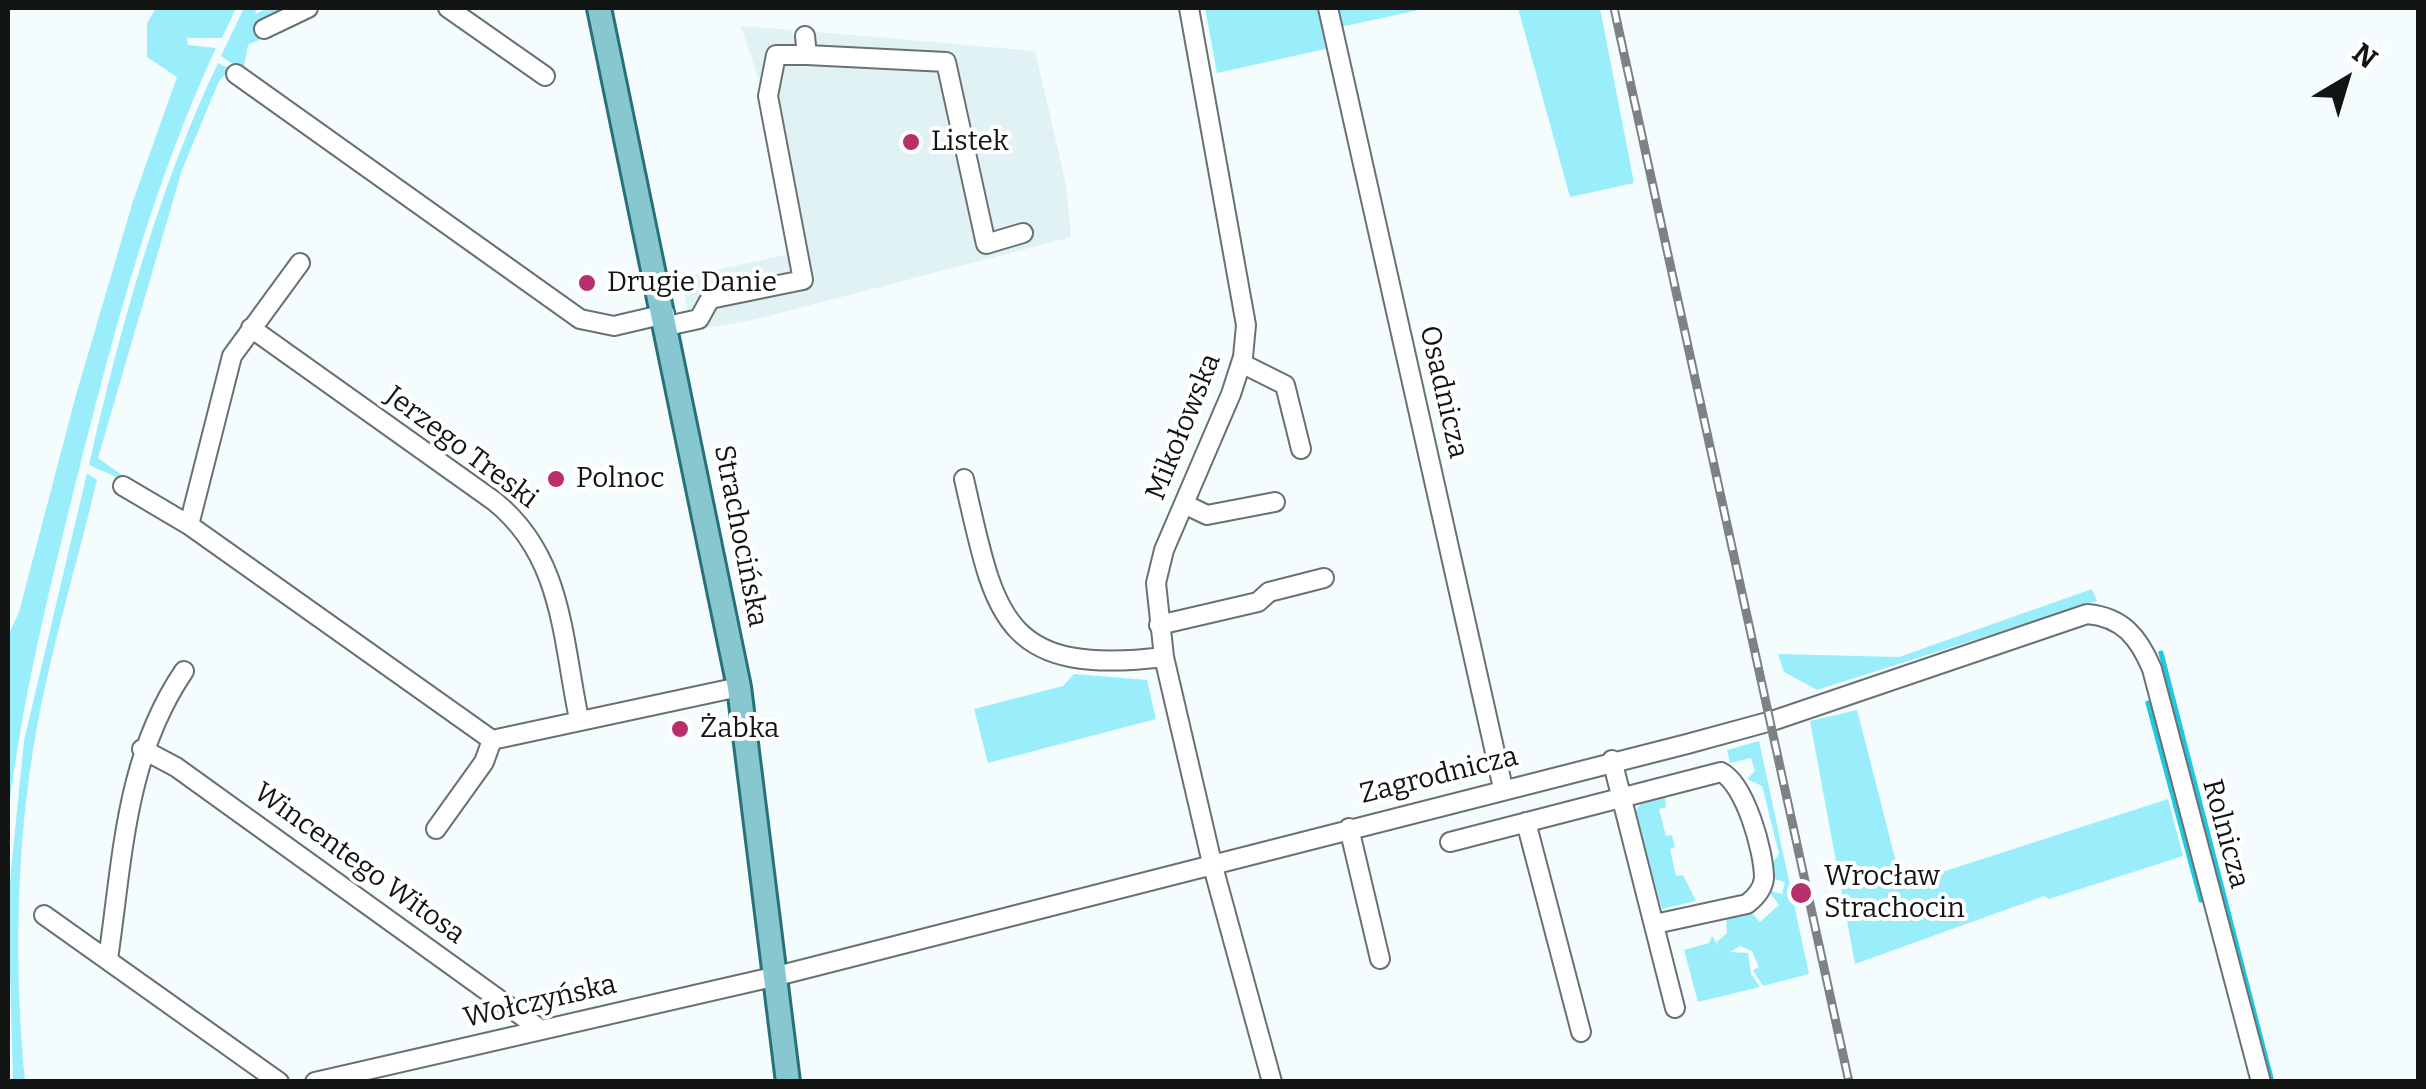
<!DOCTYPE html>
<meta charset="utf-8">
<style>
body{margin:0}
#map{position:relative;width:2426px;height:1089px;overflow:hidden;background:#f4fcfd;font-family:Bitter,serif}
canvas{display:block}
.frame{position:absolute;inset:0;border:10px solid #131515;pointer-events:none}
.north{position:absolute;left:2296px;top:30px;width:100px;height:100px;-webkit-text-stroke:8px #fff;paint-order:stroke;rotate:38deg;font-size:28px;font-weight:700;line-height:40px;text-align:center;color:#131515}
.north::after{content:'';display:block;margin:auto;width:35px;height:45px;background:#131515;clip-path:polygon(50% 0,100% 100%,50% 72%,0 100%)}
</style>
<div id="map">
<canvas width="2426" height="1089"></canvas>
<div class="frame"></div>
<div class="north">N</div>
</div>
<script>
const g = document.querySelector('canvas').getContext('2d');
g.lineJoin = 'round';
function fillPath(path, color) {
  g.fillStyle = color;
  g.fill(path, 'evenodd');
}
function trace(path, color, width, dash) {
  g.strokeStyle = color;
  g.lineWidth = width;
  g.lineCap = dash ? 'butt' : 'round';
  g.setLineDash(dash || []);
  g.stroke(path);
}
function write(font, color, halo, rows, align = 'center') {
  g.font = font + ' Bitter,serif';
  g.lineWidth = 8;
  g.setLineDash([]);
  g.textBaseline = 'middle';
  g.strokeStyle = halo;
  g.fillStyle = color;
  for (const [text, x, y, turn = 0] of rows) {
    g.save();
    g.translate(x, y);
    g.rotate((+turn || 0) * Math.PI / 180);
    g.textAlign = isNaN(turn) ? turn : align;
    if (halo) g.strokeText(text, 0, 0);
    g.fillText(text, 0, 0);
    g.restore();
  }
}
fillPath(new Path2D(`
 M741 26 791 30 793 35 805 36 817 32 1035 51 1066 184 1071 237 757 319 692 331 681 277 790 254 758 100 761 87Z`), '#e1f2f4');
fillPath(new Path2D(`
 M156 8H236L222 38H187L188 45 216 48C154 182 116 323 80 466 51 582 22 697 8 816V636L19 612 76 395 133 201 177 77 147 57V23Z
 M244 8H257L255 14 269 8H286L256 23 263 38 248 45 243 71 221 56Z
 M1205 8H1428L1327 30 1330 48 1217 73Z
 M1518 8H1600L1634 183 1570 197Z
 M218 63 230 69 219 81 182 170 98 458 137 486 89 465C120 329 158 189 218 63Z
 M87 473 97 480C77 564 51 648 36 732 16 846 14 967 25 1081H13L8 900 24 741Z
 M2092 589 2097 601 1817 690 1784 672 1778 654 1899 657Z
 M1074 674 1147 680 1156 719 988 763 974 709 1063 686Z
 M1857 710 1902 885 2168 799 2183 856 2049 899 2044 896 1855 964 1810 721Z
 M1759 741 1809 974 1763 986 1753 970 1759 967 1752 951 1740 946 1730 952 1748 953 1751 974 1760 987 1698 1002 1684 950 1709 943 1712 936 1719 947 1717 942 1727 933 1726 917 1749 910 1760 922 1779 905 1768 890 1782 894 1785 882 1771 878 1769 867 1779 854 1762 786 1747 779 1755 771 1751 758 1730 763 1727 750Z
 M1665 795 1666 807 1659 809 1666 836 1672 835 1675 847 1670 849 1676 876 1683 875 1696 901 1662 909 1635 812 1643 800Z`), '#9aeefc');
trace(new Path2D(`
 M2161 653 2272 1082
 M2148 703 2201 900`), '#1fc8de', 5);
const minor = new Path2D(`
 M448 8 545 76
 M1189 8 1246 325 1243 357 1231 394 1164 550 1156 583 1164 657 1212 863 1272 1082
 M1328 8 1503 788
 M264 29 308 8
 M807 55 946 62 986 244 1023 233
 M236 74 580 319 614 326 665 314
 M667 326 699 319 710 299 803 280 768 96 776 55H807L805 36
 M251 328 494 501C563 556 562 638 579 719
 M1241 363 1285 385 1301 449
 M964 479C995 614 1000 677 1164 657
 M123 486 189 525 492 740 484 762 436 829
 M1184 504 1207 515 1275 502
 M189 525 232 356 300 263
 M1159 625 1258 602 1269 592 1324 578
 M492 740 739 687
 M142 749 176 767 540 1029
 M1612 760 1675 1008
 M1526 822 1581 1032
 M1349 828 1380 959
 M1450 842 1721 772C1745 784 1764 851 1764 878 1763 889 1756 897 1747 904L1655 924
 M44 915 279 1082
 M108 959C123 857 125 758 184 671
 M315 1082 777 976 1687 744 1775 720 2087 614C2123 617 2139 638 2152 669L2261 1082`);
const major = new Path2D(`
 M599 8 739 687 788 1082`);
trace(minor, '#6a7172', 22);
trace(major, '#2a707a', 28);
trace(minor, '#fff', 18);
trace(major, '#87c7d0', 22);
const rail = new Path2D(`
 M1614 8 1849 1082`);
trace(rail, '#7d8282', 9);
trace(rail, '#fff', 5, [15]);
for (const [x, y, r, color] of [
 [911,142,10,"#b82f6b"],
 [587,283,10,"#b82f6b"],
 [556,479,10,"#b82f6b"],
 [680,729,10,"#b82f6b"],
 [1801,893,12,"#b82f6b"]
]) {
  const dot = new Path2D();
  dot.arc(x, y, r, 0, 2 * Math.PI);
  g.fillStyle = color;
  g.fill(dot);
  trace(dot, '#fff', 4);
}
write('28px', '#131515', '#fff', [
 ["Listek",931,142],
 ["Drugie Danie",607,283],
 ["Polnoc",576,479],
 ["Żabka",700,729],
 ["Wrocław",1824,877],
 ["Strachocin",1824,909]
], 'left');
write('28px', '#131515', '#fff', [
 ["Osadnicza",1443,392,77],
 ["Mikołowska",1184,427,-68],
 ["Jerzego Treski",461,448,37],
 ["Strachocińska",740,536,79],
 ["Zagrodnicza",1439,776,-14],
 ["Rolnicza",2225,834,75],
 ["Wincentego Witosa",359,864,36],
 ["Wołczyńska",540,1002,-13]
]);
</script>
